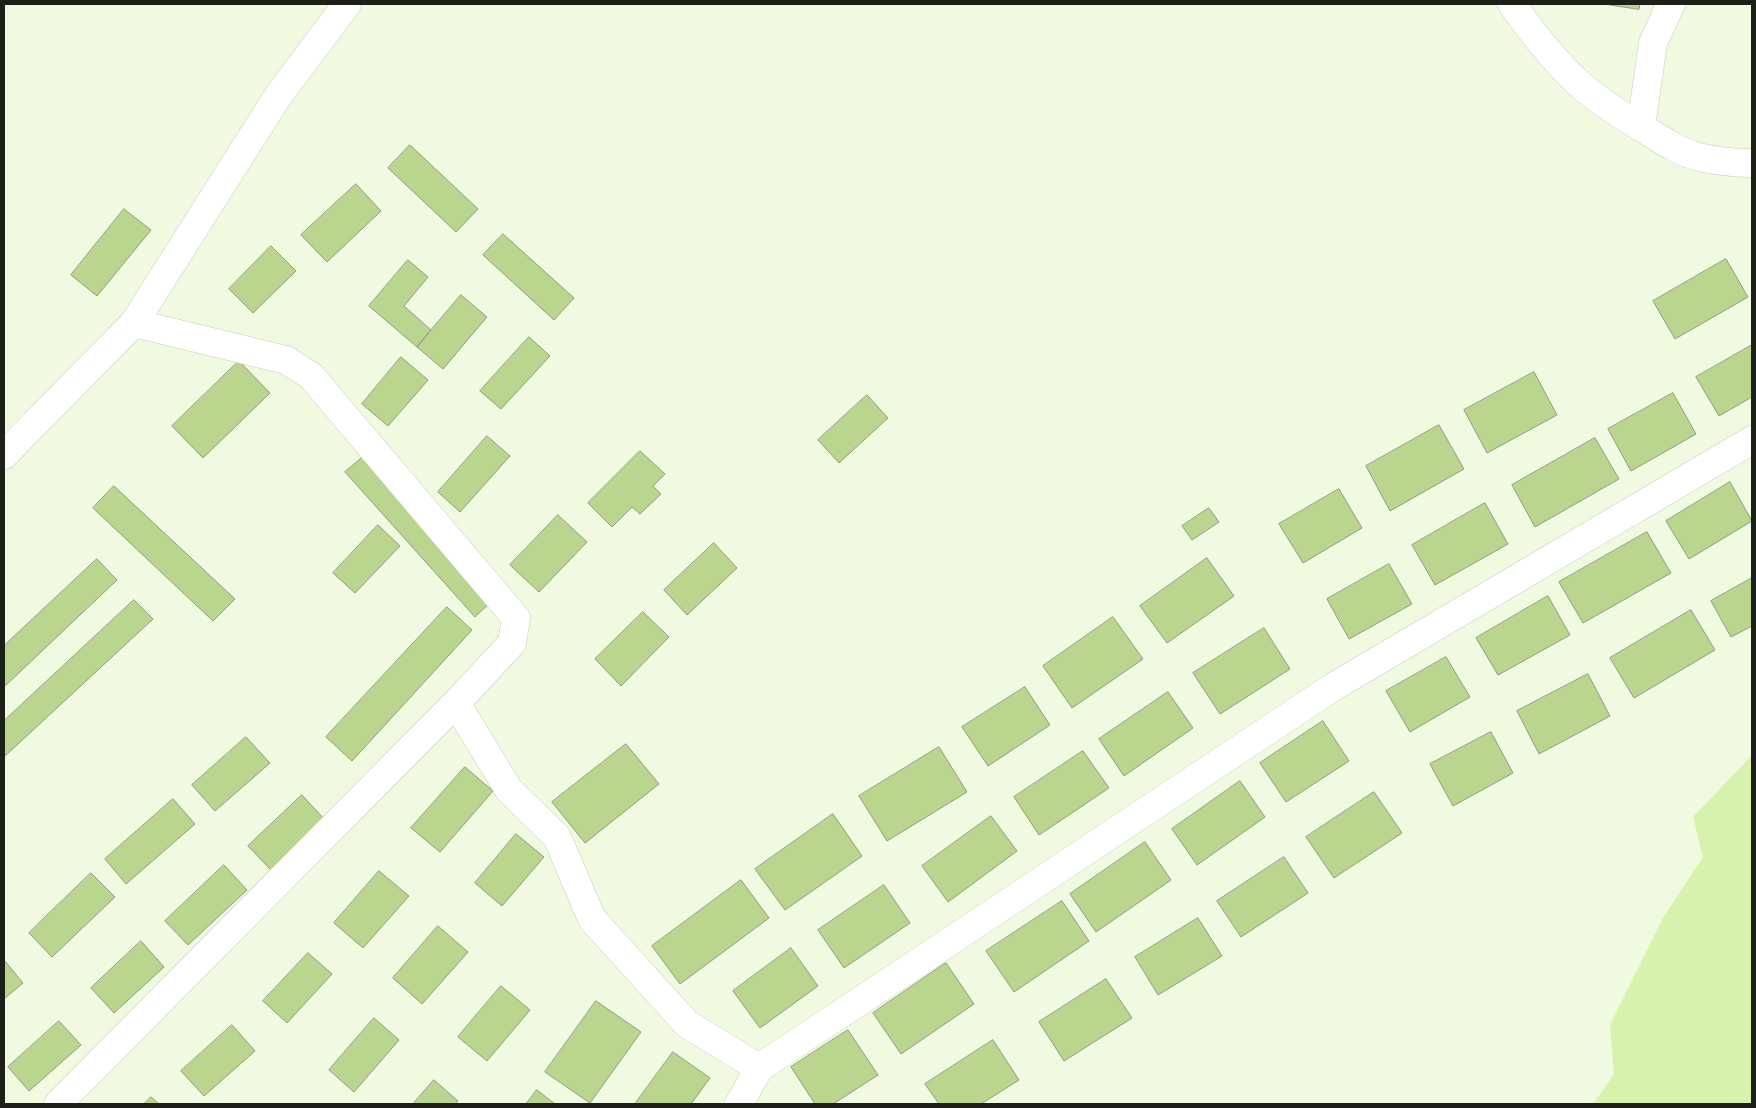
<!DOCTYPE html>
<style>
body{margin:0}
#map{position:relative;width:1756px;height:1108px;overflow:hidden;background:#f0fae1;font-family:"Sofia Sans Condensed",sans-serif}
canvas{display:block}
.frame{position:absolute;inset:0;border:5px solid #1d2018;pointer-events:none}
</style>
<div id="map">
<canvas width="1756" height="1108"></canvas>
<div class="frame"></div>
</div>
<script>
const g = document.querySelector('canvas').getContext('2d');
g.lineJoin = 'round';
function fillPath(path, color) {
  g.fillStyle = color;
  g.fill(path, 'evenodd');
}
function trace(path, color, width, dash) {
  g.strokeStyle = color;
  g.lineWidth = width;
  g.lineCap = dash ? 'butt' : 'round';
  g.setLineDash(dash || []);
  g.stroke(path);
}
fillPath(new Path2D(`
 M1752 755V1104H1593L1614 1074 1610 1025 1663 918 1703 857 1693 817Z`), '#d7f2ad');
const building = new Path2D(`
 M1604 4H1640L1639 9Z
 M410 145 478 209 456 232 388 168Z
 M356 184 381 211 327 262 301 235Z
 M124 209 151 230 97 296 71 275Z
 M503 234 574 298 554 320 483 255Z
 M271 246 296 271 253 313 229 289Z
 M1726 259 1748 297 1675 339 1653 301Z
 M408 260 428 277 404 306 431 330 417 347 369 306Z
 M461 295 487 317 443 369 417 347Z
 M529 337 550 356 501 409 480 391Z
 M1752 345V397L1719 416 1696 377Z
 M401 357 428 380 388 426 362 404Z
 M239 361 270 393 203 458 172 426Z
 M1534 372 1557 415 1487 453 1464 410Z
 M1673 393 1696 434 1631 471 1608 429Z
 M867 395 888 418 839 463 818 440Z
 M1439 425 1464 469 1390 511 1366 466Z
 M487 436 510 456 460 512 438 492Z
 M1595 438 1619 479 1535 527 1512 485Z
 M640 451 665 474 653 486 661 494 640 514 632 507 612 527 588 503Z
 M363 457 492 601 475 617 345 472Z
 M1730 482 1752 521 1689 559 1666 521Z
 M114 486 235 599 213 621 93 508Z
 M1339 489 1362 528 1303 563 1279 524Z
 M1485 503 1508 544 1435 585 1412 545Z
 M1209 508 1219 522 1192 540 1182 526Z
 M558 515 587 542 539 592 510 565Z
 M378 525 400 546 355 593 333 573Z
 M1647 532 1671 573 1583 623 1559 582Z
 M714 543 737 568 687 615 664 590Z
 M1207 558 1234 596 1167 643 1140 606Z
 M97 559 117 580 4 687V646Z
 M1389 564 1412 604 1349 639 1327 599Z
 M1752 578V626L1731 637 1711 601Z
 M1548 596 1570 635 1498 675 1476 638Z
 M134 600 153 619 4 757V721Z
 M447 607 472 630 352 761 326 737Z
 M1691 610 1715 650 1634 698 1610 658Z
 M643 612 669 637 621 686 595 659Z
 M1113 617 1143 659 1072 708 1043 666Z
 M1264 628 1290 669 1220 714 1193 673Z
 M1446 657 1470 697 1410 732 1386 691Z
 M1588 674 1610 716 1539 754 1517 711Z
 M1025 687 1050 725 988 766 962 727Z
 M1168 692 1193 728 1124 776 1099 739Z
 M1323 721 1349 761 1286 802 1260 763Z
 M1491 732 1513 773 1453 806 1430 764Z
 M246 737 270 763 215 811 192 785Z
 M626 744 659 784 585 843 552 802Z
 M939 747 967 792 887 841 859 796Z
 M1083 751 1109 788 1039 835 1014 797Z
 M465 767 493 791 440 852 411 828Z
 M1240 781 1265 817 1197 865 1172 829Z
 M1374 792 1402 833 1334 878 1306 837Z
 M302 795 325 820 271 870 248 846Z
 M173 799 195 824 126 884 105 859Z
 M833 814 862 856 785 910 755 869Z
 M991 816 1017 851 948 902 922 866Z
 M516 834 544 857 502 906 475 883Z
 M1145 842 1171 880 1096 932 1070 894Z
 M1284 857 1308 893 1241 937 1217 901Z
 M224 865 247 890 188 945 165 921Z
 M379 871 409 896 363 948 334 923Z
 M91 873 115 897 52 957 29 933Z
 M741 880 769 918 680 984 652 946Z
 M884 885 910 923 844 968 818 930Z
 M1062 901 1089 941 1014 992 986 951Z
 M1198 918 1222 956 1158 995 1135 957Z
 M438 926 468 952 422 1004 393 978Z
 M141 941 164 967 114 1013 91 988Z
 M791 948 818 986 760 1028 733 991Z
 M308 953 332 974 287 1023 263 1001Z
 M4 960 23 983 4 999Z
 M946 963 974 1004 901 1054 873 1013Z
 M1106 979 1132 1018 1064 1061 1039 1022Z
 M501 986 530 1010 487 1061 458 1037Z
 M596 1001 641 1032 590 1103 545 1072Z
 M374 1018 399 1040 354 1092 329 1070Z
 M59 1021 81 1045 29 1091 8 1067Z
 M232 1025 255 1051 204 1096 181 1071Z
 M848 1030 878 1075 833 1104H815L791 1067Z
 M993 1040 1019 1080 981 1104H939L925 1084Z
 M673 1052 710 1078 691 1104H635Z
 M434 1080 458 1101 455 1104H413Z
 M537 1090 555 1104H526Z
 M151 1097 159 1104H144Z`);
fillPath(building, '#bad58d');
trace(building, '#919a84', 1);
const street = new Path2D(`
 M1641 127 1653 43 1671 4
 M456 703 509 790 557 837 592 919 687 1024 759 1068
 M58 1104 456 703 512 643 516 618 311 376 286 360 134 323
 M739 1104 759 1068 1333 687 1752 440`);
const secondary = new Path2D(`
 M1512 4C1533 34 1556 64 1584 88 1603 104 1624 117 1644 129 1662 140 1679 152 1699 157 1716 161 1734 163 1752 163
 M4 455 134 323 278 96 347 4`);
trace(street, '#c6d0b8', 29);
trace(secondary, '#c6d0b8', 29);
trace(street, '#fff', 28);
trace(secondary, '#fff', 28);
</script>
